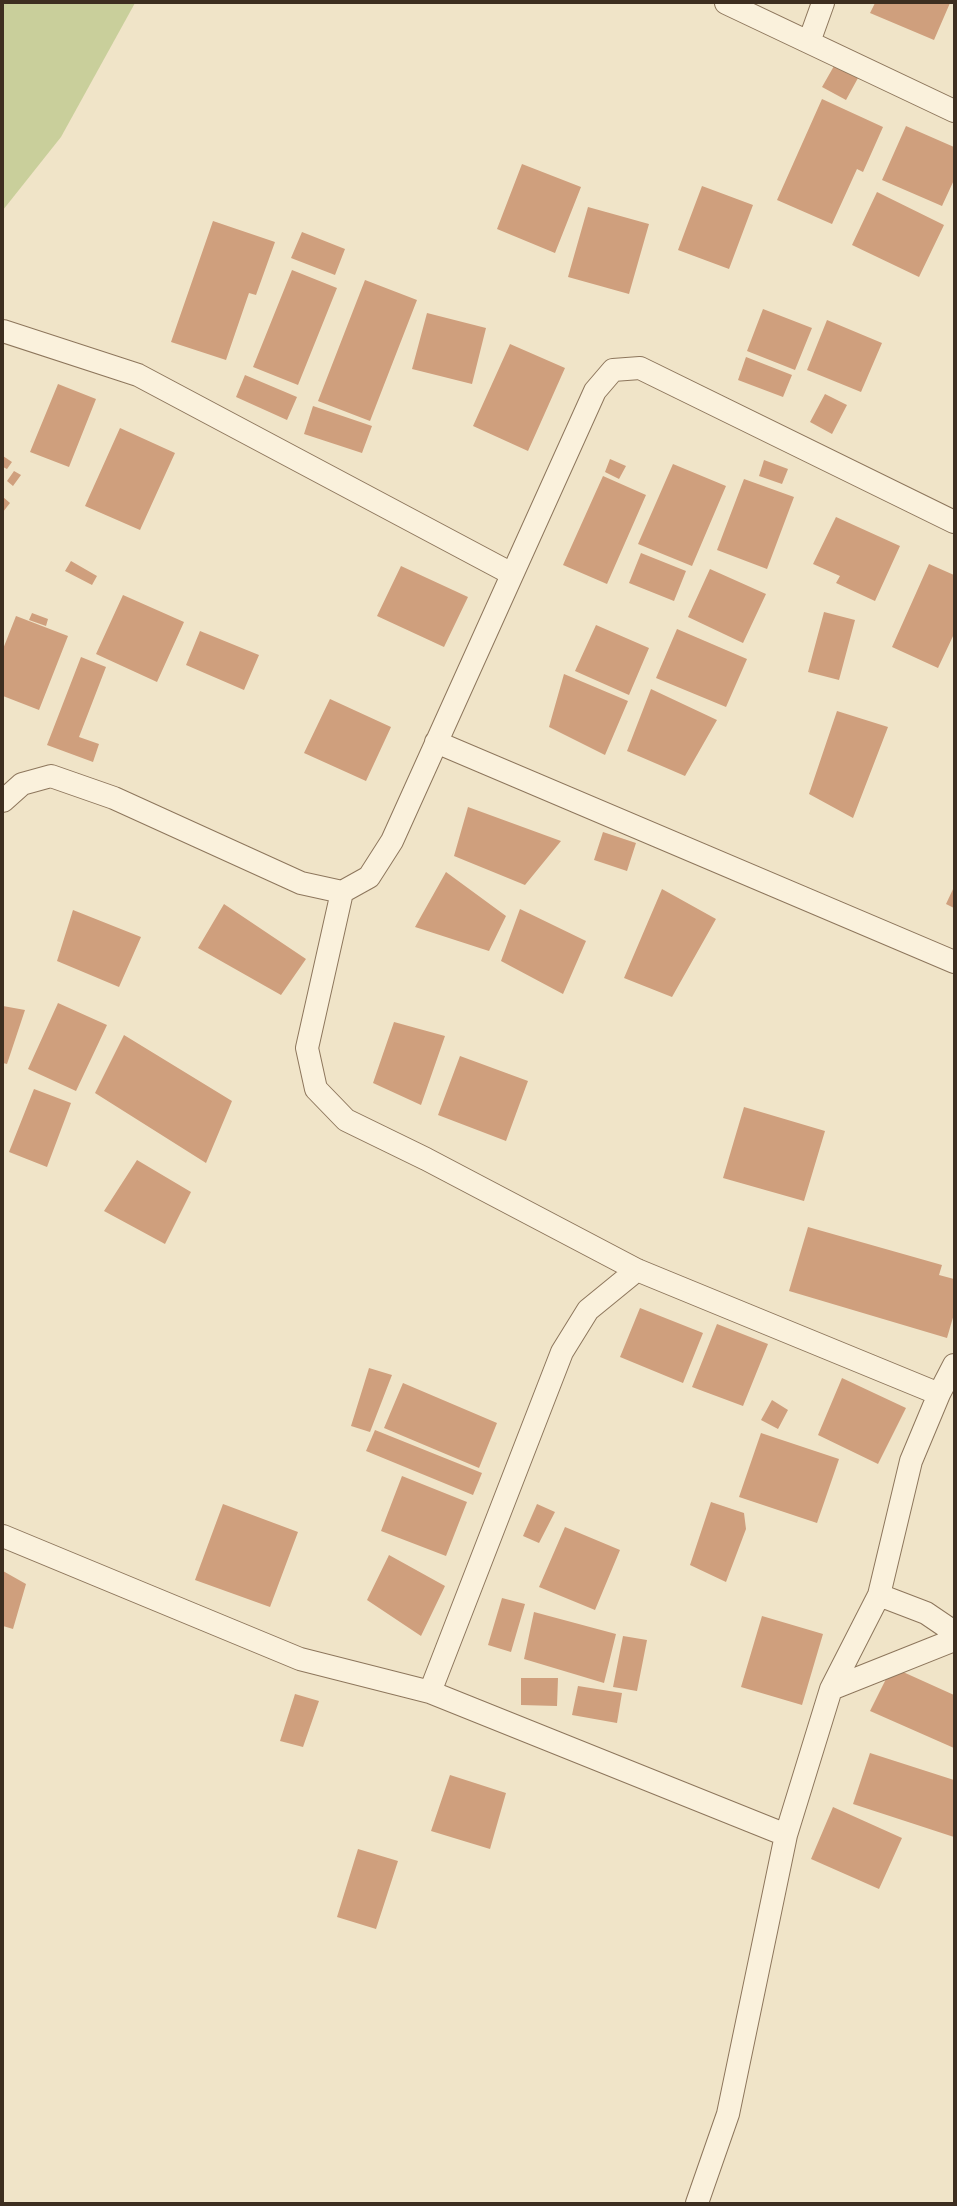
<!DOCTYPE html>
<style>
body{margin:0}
#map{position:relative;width:957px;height:2206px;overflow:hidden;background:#f0e4c8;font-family:Merriweather,serif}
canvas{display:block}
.frame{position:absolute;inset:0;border:4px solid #3d2e20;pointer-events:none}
</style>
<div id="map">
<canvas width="957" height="2206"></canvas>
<div class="frame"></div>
</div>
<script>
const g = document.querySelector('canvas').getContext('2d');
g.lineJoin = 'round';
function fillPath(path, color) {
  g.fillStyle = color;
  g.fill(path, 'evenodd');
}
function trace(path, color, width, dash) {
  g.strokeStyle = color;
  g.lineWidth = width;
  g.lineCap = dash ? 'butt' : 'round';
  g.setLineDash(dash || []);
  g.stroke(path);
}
fillPath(new Path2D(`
 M3 3H135L61 137 3 210Z`), '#c9cf9b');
fillPath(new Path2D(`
 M875 3H950L934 40 870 13Z
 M834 66 858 78 846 100 822 87Z
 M822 99 883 127 863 172 857 169 832 224 777 200Z
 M906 126 954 147V180L942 206 882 180Z
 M522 164 581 187 555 253 497 229Z
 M702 186 753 205 729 269 678 250Z
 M877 192 944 225 919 277 852 245Z
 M588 207 649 224 629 294 568 277Z
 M213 221 275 242 256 295 249 293 226 360 171 342Z
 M302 232 345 249 335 275 291 258Z
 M292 270 337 288 298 385 253 367Z
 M365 280 417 300 370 421 318 401Z
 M763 309 812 328 795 370 747 351Z
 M427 313 486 328 472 384 412 369Z
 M827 320 882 343 861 392 807 370Z
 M510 344 565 368 528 451 473 426Z
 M746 357 792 375 783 397 738 380Z
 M245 375 297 397 287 420 236 397Z
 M58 384 96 399 69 467 30 452Z
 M825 394 847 405 832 434 810 422Z
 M313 406 372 426 362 453 304 434Z
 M120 428 175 453 140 530 85 506Z
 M3 456 12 462 7 469 3 467Z
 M610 459 626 466 619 479 605 472Z
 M764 460 788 469 782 484 759 476Z
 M673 464 726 486 692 566 638 544Z
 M14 471 21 475 13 486 7 481Z
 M603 476 646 495 607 584 563 565Z
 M744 479 794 497 767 569 717 550Z
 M3 497 10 503 3 512Z
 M836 517 900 546 875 601 836 583 840 576 813 564Z
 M641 553 686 571 674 601 629 583Z
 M71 561 97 576 92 585 65 571Z
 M929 564 954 575V634L938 668 892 647Z
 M401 566 468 597 444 647 377 616Z
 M710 569 766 594 743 643 688 617Z
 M123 595 184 622 157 682 96 654Z
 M824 612 855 620 839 680 808 672Z
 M32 613 48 619 46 626 29 620Z
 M16 616 68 636 39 710 3 696V649Z
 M596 625 649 648 629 695 575 671Z
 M677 629 747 659 726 707 656 678Z
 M200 631 259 655 244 690 186 665Z
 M81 657 106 667 79 737 99 744 93 762 47 745Z
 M564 674 628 701 605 755 549 727Z
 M651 689 717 720 685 776 627 751Z
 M330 699 391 727 366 781 304 753Z
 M837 711 888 727 853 818 809 794Z
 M468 807 561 841 525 885 454 856Z
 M603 832 636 843 627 871 594 860Z
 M446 872 506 916 489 951 415 927Z
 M954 887V908L946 904Z
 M662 889 716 919 672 997 624 978Z
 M224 904 306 959 281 995 198 948Z
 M520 909 586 941 563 994 501 961Z
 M73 910 141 937 119 987 57 961Z
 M58 1003 107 1025 76 1091 28 1069Z
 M3 1006 25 1010 7 1064 3 1063Z
 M394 1022 445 1036 421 1105 373 1083Z
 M124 1035 232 1101 206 1163 95 1093Z
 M460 1056 528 1081 506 1141 438 1115Z
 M34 1089 71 1103 47 1167 9 1152Z
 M744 1107 825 1131 804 1201 723 1178Z
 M137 1160 191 1192 165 1244 104 1211Z
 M808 1227 942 1265 939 1275 954 1279V1314L947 1338 789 1291Z
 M640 1308 703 1333 683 1383 620 1357Z
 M717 1324 768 1344 743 1406 692 1387Z
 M369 1368 392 1375 370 1432 351 1426Z
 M842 1378 906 1408 878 1464 818 1435Z
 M403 1383 497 1423 479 1468 384 1428Z
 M772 1400 788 1410 778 1429 761 1420Z
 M375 1430 482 1473 473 1495 366 1451Z
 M761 1433 839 1459 817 1523 739 1497Z
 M402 1476 467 1502 446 1556 381 1531Z
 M711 1502 744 1513 746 1529 726 1582 690 1565Z
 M223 1504 298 1532 270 1607 195 1580Z
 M537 1504 555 1512 539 1543 523 1536Z
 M565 1527 620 1550 595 1610 539 1587Z
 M389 1555 445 1586 421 1636 367 1600Z
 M3 1571 26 1584 13 1629 3 1626Z
 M502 1598 525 1604 511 1652 488 1645Z
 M534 1612 616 1634 604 1683 524 1659Z
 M762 1616 823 1634 802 1705 741 1687Z
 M623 1636 647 1640 637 1691 613 1687Z
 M892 1667 954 1695V1748L870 1711Z
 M521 1678H558L557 1706 521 1705Z
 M578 1686 622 1693 617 1723 572 1715Z
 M295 1694 319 1701 303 1747 280 1741Z
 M870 1753 954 1780V1837L853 1804Z
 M450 1775 506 1793 490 1849 431 1831Z
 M833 1807 902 1838 879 1889 811 1859Z
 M358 1849 398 1861 376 1929 337 1917Z`), '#cf9f7d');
const street = new Path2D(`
 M726 3 954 111
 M809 42 823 3
 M3 331 138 375 512 574
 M436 742 954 962
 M3 801 22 784 51 776 114 798 301 883 342 892 369 877 392 841 595 391 613 370 640 368 954 522
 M342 892 307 1048 316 1089 346 1120 426 1159 637 1270 939 1394
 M3 1536 300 1659 430 1692 786 1835
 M879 1595 926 1613 954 1632
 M831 1689 954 1640
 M430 1692 562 1352 588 1310 637 1270
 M697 2203 728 2114 786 1835 831 1689 879 1595 911 1461 939 1394 954 1365`);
trace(street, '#8d765c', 24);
trace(street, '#faf1dc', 22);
</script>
